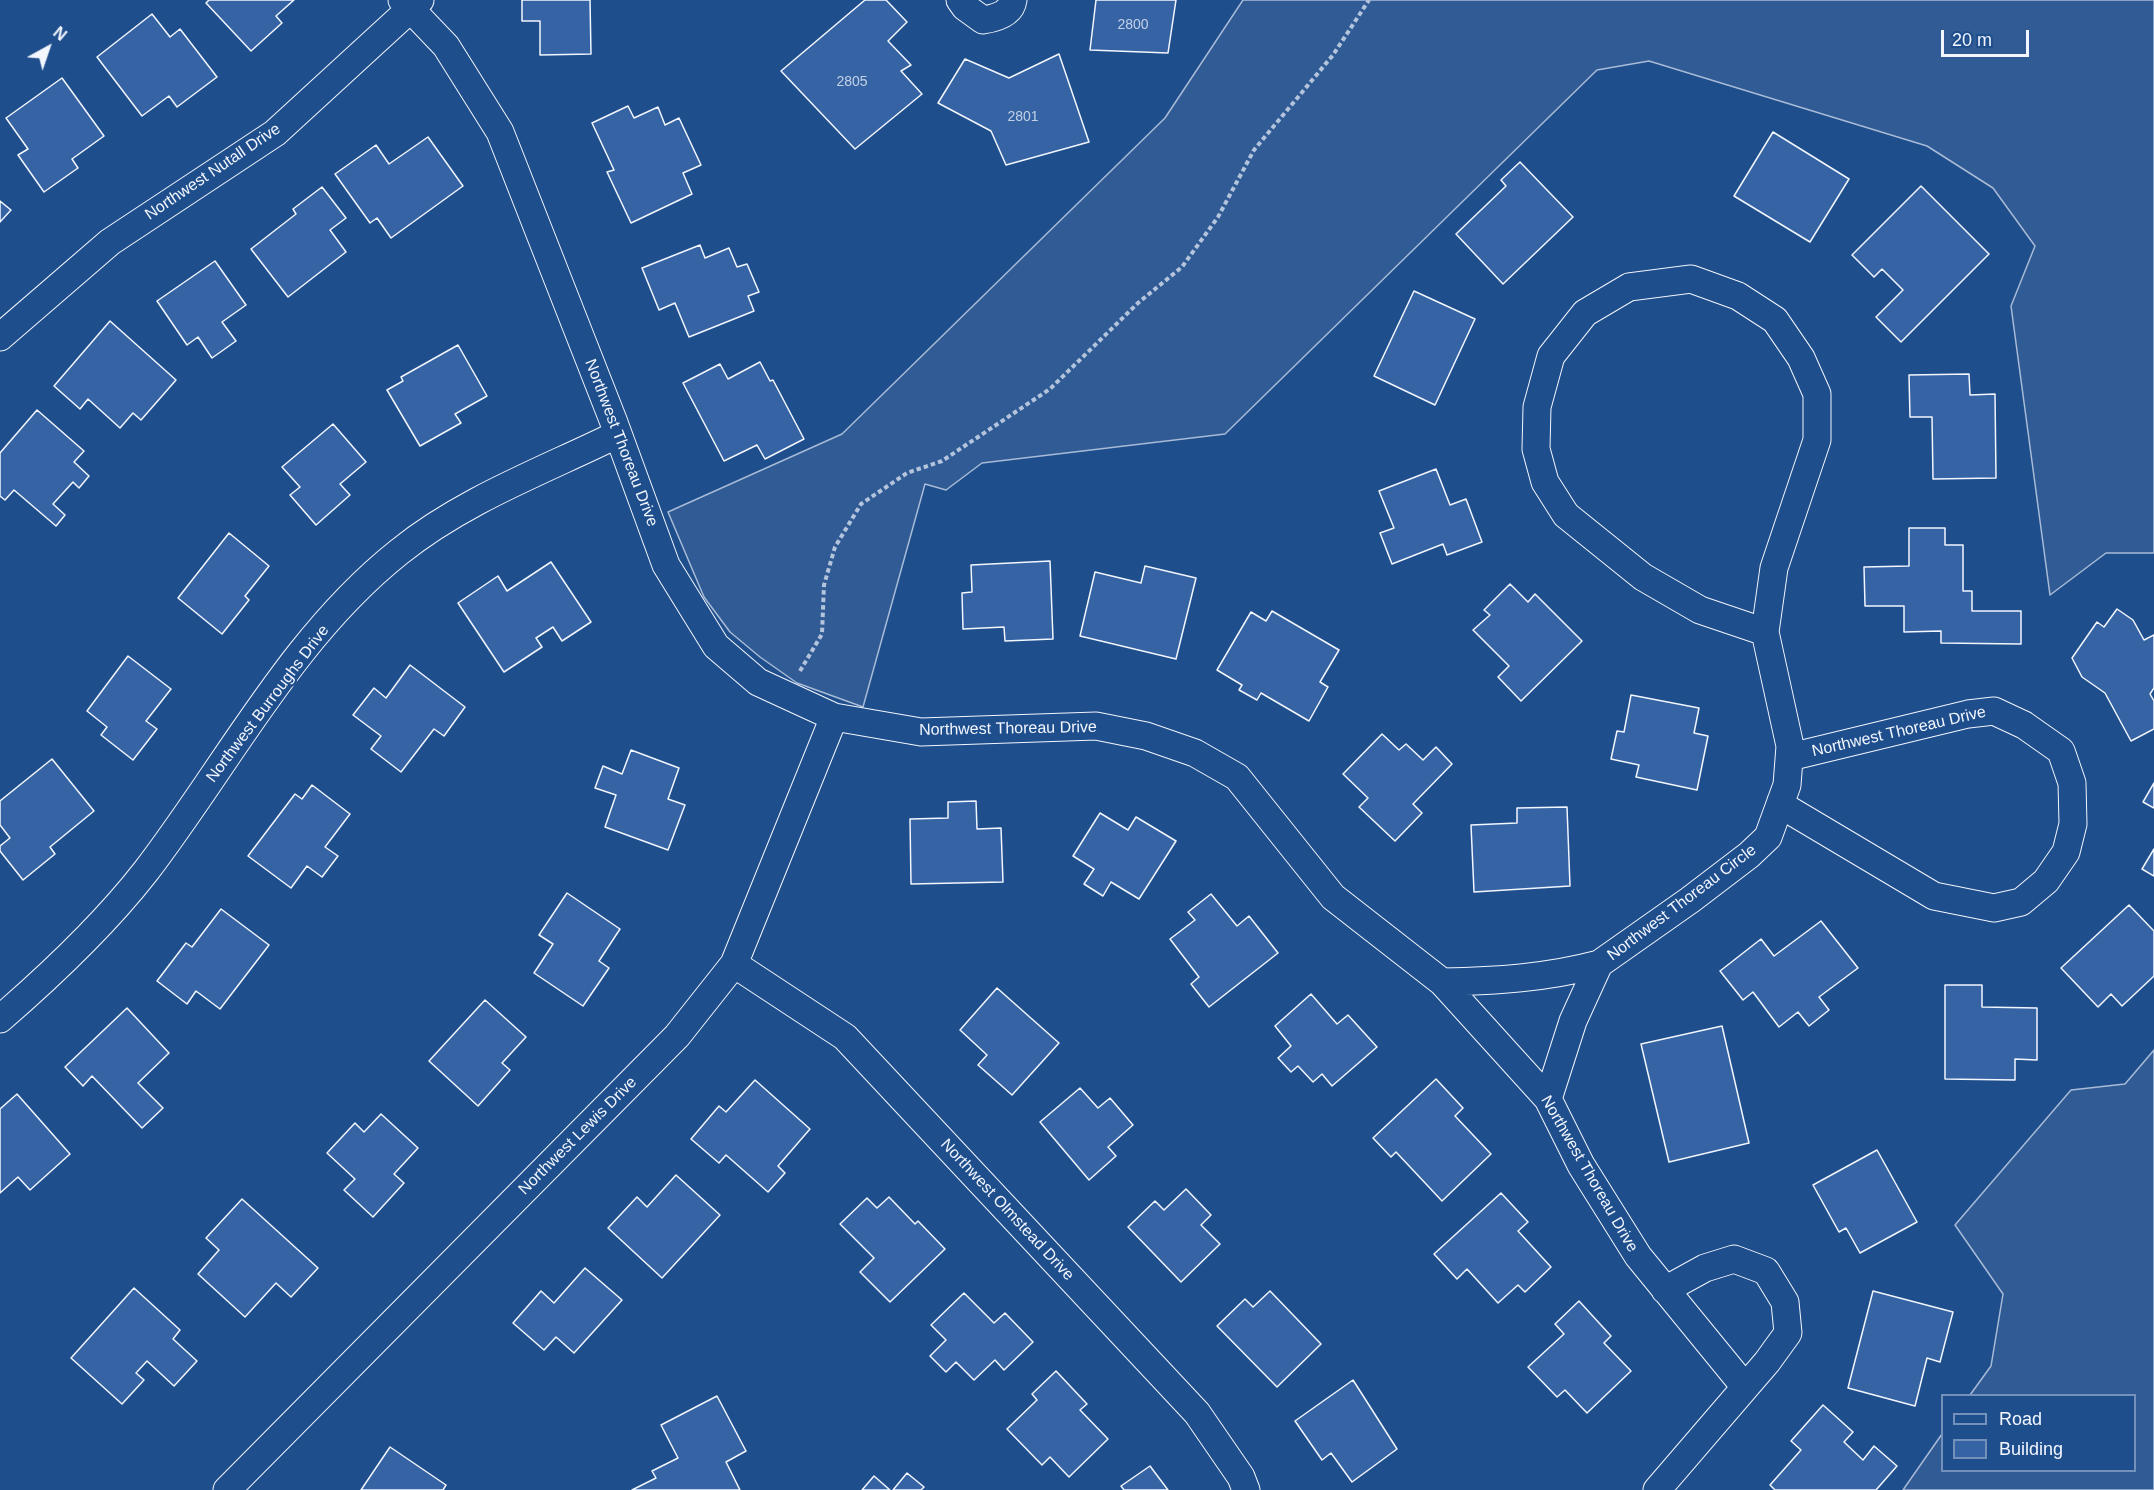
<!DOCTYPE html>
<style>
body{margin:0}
#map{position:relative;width:2154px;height:1490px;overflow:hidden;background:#1f4e8c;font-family:Helvetica,sans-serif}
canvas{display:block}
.legend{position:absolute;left:1941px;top:1394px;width:195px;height:78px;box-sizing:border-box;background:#1f4e8c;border:2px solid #7391ba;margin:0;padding:8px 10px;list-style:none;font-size:18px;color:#f2f6ff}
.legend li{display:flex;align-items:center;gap:12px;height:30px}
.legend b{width:30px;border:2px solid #7391ba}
.north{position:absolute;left:18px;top:18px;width:60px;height:60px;-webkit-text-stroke:4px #1f4e8c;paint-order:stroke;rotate:40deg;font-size:16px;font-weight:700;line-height:24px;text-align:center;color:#f2f6ff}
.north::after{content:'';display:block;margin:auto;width:21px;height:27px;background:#f2f6ff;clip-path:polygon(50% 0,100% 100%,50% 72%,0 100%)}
.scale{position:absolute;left:1941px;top:30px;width:88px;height:27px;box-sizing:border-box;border:3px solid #f2f6ff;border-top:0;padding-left:8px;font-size:18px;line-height:21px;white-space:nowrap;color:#f2f6ff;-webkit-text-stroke:4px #1f4e8c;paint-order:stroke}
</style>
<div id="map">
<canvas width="2154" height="1490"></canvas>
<ul class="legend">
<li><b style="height:8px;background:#1f4e8c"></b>Road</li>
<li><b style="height:16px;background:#3563a3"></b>Building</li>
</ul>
<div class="north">N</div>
<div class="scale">20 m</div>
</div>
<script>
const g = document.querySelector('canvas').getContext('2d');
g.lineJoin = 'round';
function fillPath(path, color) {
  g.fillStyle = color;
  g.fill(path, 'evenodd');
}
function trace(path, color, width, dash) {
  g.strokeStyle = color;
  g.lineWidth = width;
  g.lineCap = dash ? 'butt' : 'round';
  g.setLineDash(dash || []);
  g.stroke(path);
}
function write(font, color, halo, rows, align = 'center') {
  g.font = font + ' Helvetica,sans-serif';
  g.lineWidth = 4.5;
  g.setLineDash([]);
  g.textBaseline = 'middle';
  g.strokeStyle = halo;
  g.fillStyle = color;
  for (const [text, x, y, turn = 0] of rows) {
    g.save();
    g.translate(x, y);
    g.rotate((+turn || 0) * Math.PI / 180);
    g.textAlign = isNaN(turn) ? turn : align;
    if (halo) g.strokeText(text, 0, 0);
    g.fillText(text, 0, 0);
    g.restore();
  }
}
const built = new Path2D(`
 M1243 0H2154V553H2106L2050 595 2011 306 2035 246 1993 188 1927 146 1649 61 1597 70 1225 434 982 463 946 490 925 484 863 707 797 683 760 657 730 632 704 597 668 512 842 434 1165 118Z
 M2154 1050V1490H1903L1942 1434V1470H2134V1396L1970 1395 1991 1366 2003 1294 1955 1225 2071 1090 2125 1084Z`);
fillPath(built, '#305b95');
trace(built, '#a8bbd7', 1.5);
const building = new Path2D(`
 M209 0H294L276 16 282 23 251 51 206 3Z
 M522 0H590L591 54 540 55V21H522Z
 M865 0H886L907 22 888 41 911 65 901 71 922 94 855 149 781 71Z
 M1096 0H1176L1168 53 1090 50Z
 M152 14 170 37 180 29 217 77 177 107 169 96 142 116 97 57Z
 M1059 54 1089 142 1006 165 991 131 938 103 965 59 1009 78Z
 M62 78 104 136 72 159 78 168 44 192 18 155 28 149 6 118Z
 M628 106 634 118 658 107 665 125 679 118 701 165 683 173 692 194 631 223 607 172 614 170 592 123Z
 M1773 132 1849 179 1810 242 1734 196Z
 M428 137 463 186 391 238 377 218 370 223 335 174 376 145 389 164Z
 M1520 162 1573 217 1503 284 1456 234 1506 186 1501 180Z
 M1921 186 1989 254 1901 342 1876 317 1903 290 1882 269 1874 277 1852 255Z
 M322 187 346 218 330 230 346 252 288 297 251 249 296 214 293 209Z
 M0 201 11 210 0 222Z
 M700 245 705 258 729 248 737 267 747 264 759 292 748 296 754 311 689 337 675 303 659 310 642 268Z
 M215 261 246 305 222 322 236 341 212 358 198 337 187 345 157 301Z
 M1414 291 1475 319 1435 405 1374 376Z
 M110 321 176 380 141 420 133 413 120 428 88 399 80 409 54 386Z
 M458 345 487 396 455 414 461 423 420 446 387 390 403 381 401 377Z
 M760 362 770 381 773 380 804 439 765 459 757 445 724 461 683 383 720 364 728 379Z
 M1969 374 1970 395 1995 394 1996 478 1933 479 1932 417H1910L1909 375Z
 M37 410 84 451 74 462 89 476 79 488 73 482 53 504 65 515 56 526 14 490 5 500 0 496V453Z
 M333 424 366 462 340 484 350 495 316 525 290 495 300 487 282 467Z
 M1436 469 1450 505 1466 499 1482 542 1447 555 1443 544 1392 564 1380 533 1394 528 1379 491Z
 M1909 528H1945V545H1963V591H1972V611H2021V644L1941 643V631L1904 632V606H1865L1864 567 1909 566Z
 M229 533 269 566 245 596 249 600 222 634 178 598Z
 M1050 561 1053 639 1005 641 1004 627 963 629 962 593 972 592 971 565Z
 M551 562 591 622 562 641 553 627 536 638 542 647 504 672 458 603 498 576 507 591Z
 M1145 566 1196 578 1176 659 1080 636 1095 572 1141 583Z
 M1510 584 1528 602 1535 594 1582 641 1521 701 1498 677 1509 666 1473 630 1490 615 1484 610Z
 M2117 609 2133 620 2144 640 2154 635V688L2150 694 2154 701V729L2131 741 2105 693 2082 677 2072 658 2097 622 2104 627Z
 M1272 611 1339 650 1320 682 1328 687 1309 721 1261 693 1257 700 1239 690 1242 685 1217 670 1251 612 1266 621Z
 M128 656 171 689 146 721 157 729 133 760 101 735 107 727 87 711Z
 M410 665 465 707 444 736 434 729 401 772 371 749 381 736 353 715 374 688 386 698Z
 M1631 695 1699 708 1694 733 1708 736 1697 790 1636 777 1639 765 1611 759 1617 731 1624 732Z
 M1382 734 1399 750 1406 744 1423 760 1436 747 1452 764 1413 804 1422 813 1395 841 1359 807 1368 798 1343 774Z
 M631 750 679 768 668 799 685 805 668 850 605 827 616 795 595 788 603 766 622 774Z
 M52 759 94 811 50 847 55 854 23 880 0 851V846L10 838 0 825V801Z
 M2154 783V808L2143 802Z
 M312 785 350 814 325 847 338 856 322 877 307 866 291 888 248 856 295 794 302 799Z
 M976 801 977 829 1001 828 1003 882 911 884 910 819 948 818V802Z
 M1567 807 1570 886 1474 892 1471 825 1517 823V808Z
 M1100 813 1128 830 1136 817 1176 841 1139 899 1111 882 1103 896 1084 884 1094 869 1073 856Z
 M2154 849V876L2142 869Z
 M567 893 620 929 599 961 609 968 583 1006 534 973 553 944 539 935Z
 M1211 894 1237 926 1249 916 1278 953 1209 1007 1191 984 1199 977 1170 939 1195 920 1188 912Z
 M2129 905 2154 931V976L2122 1006 2111 994 2098 1007 2061 968Z
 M221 909 269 945 220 1009 196 991 187 1004 157 981 186 943 192 947Z
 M1821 921 1858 968 1819 997 1829 1010 1809 1026 1798 1012 1779 1027 1753 992 1743 1000 1720 971 1761 939 1774 956Z
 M1945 985H1982V1007L2037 1008V1060L2015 1059V1080L1945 1079Z
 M997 988 1059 1043 1012 1095 978 1065 987 1055 960 1030Z
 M1311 994 1337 1024 1348 1015 1377 1047 1332 1086 1322 1074 1313 1082 1298 1066 1291 1072 1278 1058 1291 1046 1275 1026Z
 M485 1000 526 1037 502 1063 510 1070 478 1106 429 1061Z
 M127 1008 169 1053 138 1083 163 1108 142 1128 92 1076 83 1086 65 1067Z
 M1722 1026 1749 1143 1669 1162 1641 1044Z
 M1436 1079 1463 1108 1455 1116 1491 1154 1442 1201 1396 1152 1391 1157 1373 1138Z
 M755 1080 810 1129 778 1166 785 1173 768 1192 726 1155 719 1163 691 1139 719 1106 726 1112Z
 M1080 1088 1098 1108 1110 1098 1133 1125 1108 1147 1116 1156 1089 1180 1040 1122Z
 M17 1094 70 1154 30 1190 18 1177 0 1193V1109Z
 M381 1114 418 1148 394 1174 404 1183 373 1217 344 1190 355 1179 327 1153 355 1123 364 1132Z
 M1877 1150 1917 1222 1860 1253 1846 1228 1839 1232 1813 1185Z
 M676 1175 720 1215 662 1278 608 1228 637 1197 647 1207Z
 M1186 1189 1211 1215 1201 1225 1220 1244 1181 1282 1128 1227 1155 1201 1164 1210Z
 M1501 1193 1528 1222 1518 1231 1551 1267 1525 1292 1518 1285 1498 1303 1467 1269 1457 1279 1434 1254Z
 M889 1197 915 1224 918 1221 945 1249 890 1302 860 1272 874 1258 840 1224 867 1198 877 1208Z
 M242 1199 318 1268 291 1297 276 1283 245 1317 198 1274 219 1250 206 1238Z
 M585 1268 622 1300 574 1353 556 1337 544 1350 513 1323 541 1291 554 1303Z
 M134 1288 180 1330 173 1339 197 1361 174 1386 147 1361 136 1373 144 1380 122 1404 71 1358Z
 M1270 1291 1321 1344 1277 1387 1217 1326 1245 1299 1253 1307Z
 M1873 1291 1953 1312 1940 1362 1927 1358 1915 1406 1848 1388Z
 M964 1293 994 1323 1005 1313 1033 1342 1004 1370 995 1360 974 1380 956 1362 946 1372 930 1356 946 1340 931 1325Z
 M1579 1301 1611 1336 1604 1343 1631 1371 1587 1413 1565 1390 1557 1397 1528 1367 1564 1334 1555 1324Z
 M1056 1371 1087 1404 1080 1410 1108 1439 1069 1477 1050 1457 1042 1465 1007 1429 1037 1400 1032 1394Z
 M1353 1380 1397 1449 1352 1482 1331 1453 1322 1460 1295 1421Z
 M717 1396 746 1451 726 1462 740 1490H632L656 1478 652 1471 678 1458 661 1425Z
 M1823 1405 1853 1432 1844 1442 1863 1460 1874 1446 1897 1466 1876 1490H1775L1770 1485 1801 1450 1791 1441Z
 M390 1447 446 1485 443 1490H361Z
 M1150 1466 1168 1490H1124L1121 1486Z
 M907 1473 924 1487 921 1490H893Z
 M874 1476 890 1490H862Z`);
fillPath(building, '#3563a3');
trace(building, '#f2f6ff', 1.5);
const street = new Path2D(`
 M402 0 446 46 500 132 613 420 666 565 716 646 758 682 834 717 921 732 1096 726 1146 736 1195 753 1237 777 1333 897 1442 982 1548 1099 1581 1165 1638 1256 1745 1387
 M960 0 965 7 983 20C996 18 1011 14 1013 0
 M0 337 110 242 275 133 420 0
 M1781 801 1786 808 1934 896 1994 908 2021 902 2046 881 2066 852 2073 824 2072 783 2061 751 2024 725 1994 711 1968 714 1790 757
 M734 964 845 1037 1197 1413 1241 1477 1246 1490
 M1442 982C1496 981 1546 978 1599 964
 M0 1019C52 974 104 925 146 871 228 764 292 637 399 552 463 500 545 470 618 434
 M1548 1099 1573 1021 1599 964 1690 900 1749 855 1768 837 1787 785 1790 746 1765 632 1774 568 1817 440V394L1801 358 1775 320 1738 296 1691 279 1629 287 1585 313 1551 356 1537 407 1536 449 1545 482 1566 515 1643 577 1700 610 1765 632
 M227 1490 677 1036 734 964 834 717
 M1657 1490 1767 1362 1788 1333 1785 1302 1766 1271 1734 1259 1705 1268 1665 1290`);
trace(street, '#f2f6ff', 29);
trace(new Path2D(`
 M800 671 822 634 824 585 835 547 861 504 907 473 942 461 1050 389 1138 303 1182 267 1218 217 1254 150 1333 55 1369 0`), '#b3c4dc', 4, [4.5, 3]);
trace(street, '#1f4e8c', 27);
write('14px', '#c3d1e8', null, [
 ["2800",1133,25],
 ["2805",852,82],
 ["2801",1023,117]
]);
write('16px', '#f2f6ff', '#1f4e8c', [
 ["Northwest Nutall Drive",213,172,-34],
 ["Northwest Thoreau Drive",621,443,69],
 ["Northwest Burroughs Drive",268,704,-53],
 ["Northwest Thoreau Drive",1008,729,-1],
 ["Northwest Thoreau Drive",1899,732,-13],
 ["Northwest Thoreau Circle",1682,903,-37],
 ["Northwest Lewis Drive",578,1136,-45],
 ["Northwest Thoreau Drive",1589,1174,60],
 ["Northwest Olmstead Drive",1007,1210,47]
]);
</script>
